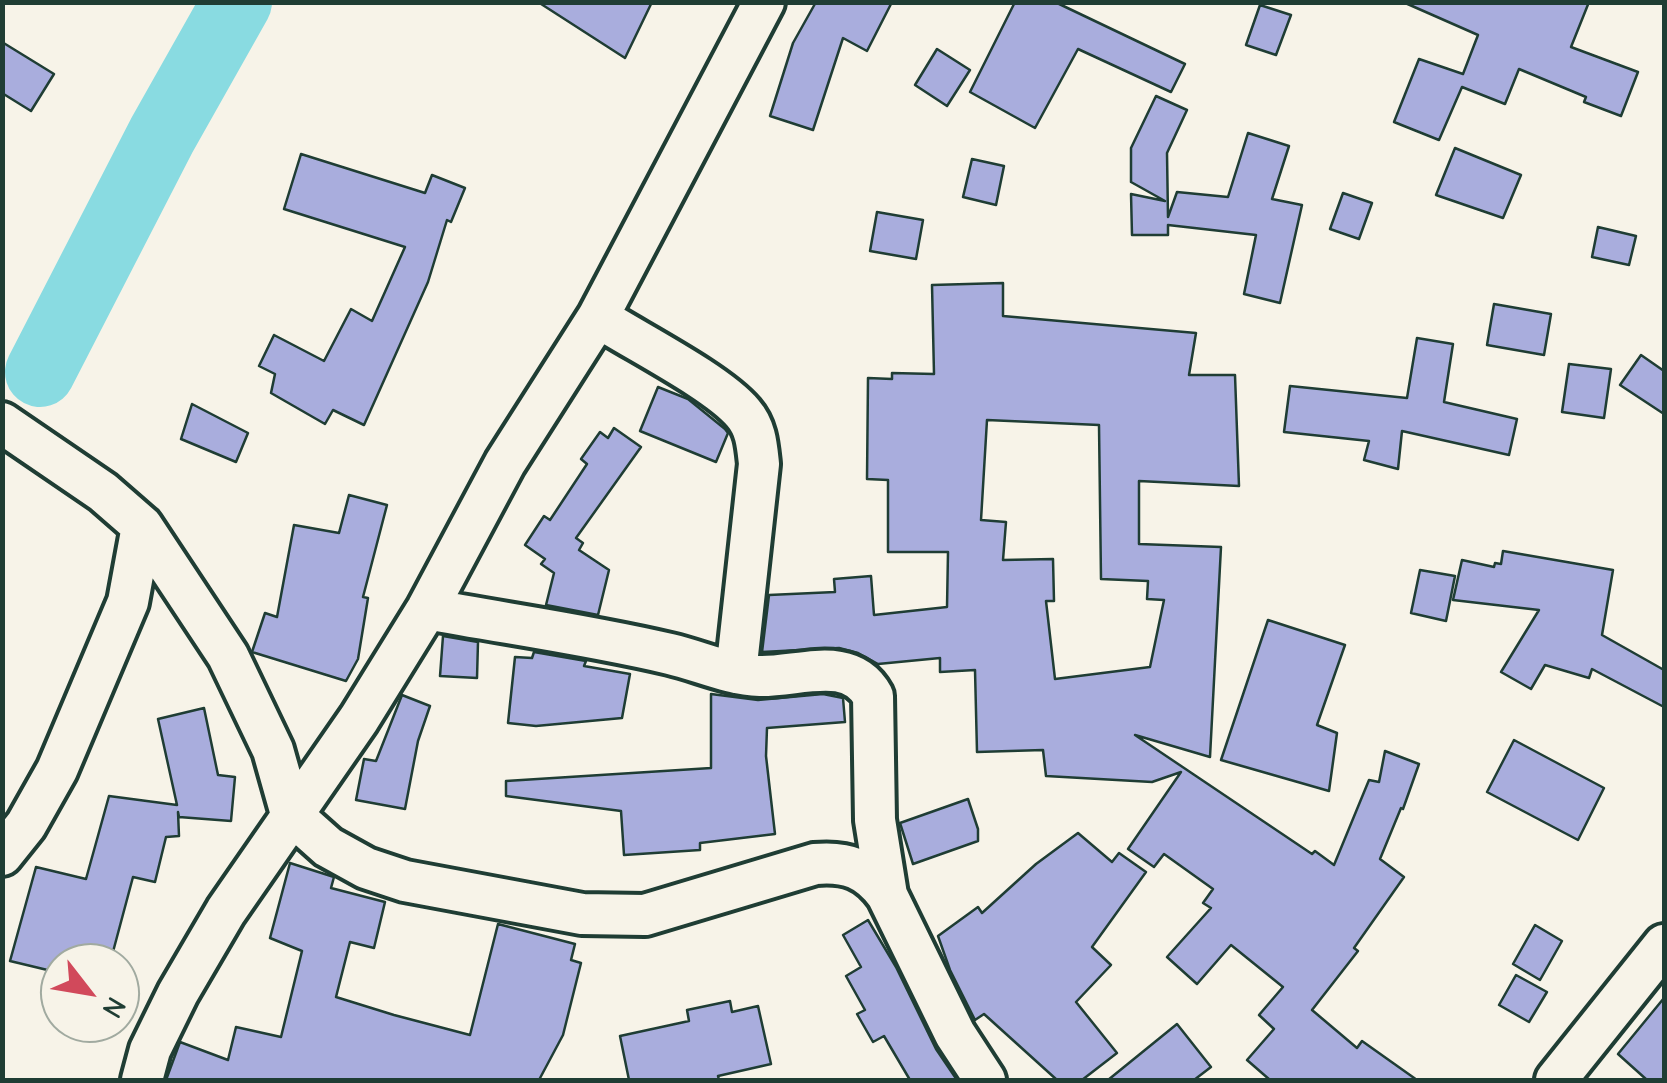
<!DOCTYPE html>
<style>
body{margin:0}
#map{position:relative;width:1667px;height:1083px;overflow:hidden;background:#f7f3e8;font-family:"Comic Neue",sans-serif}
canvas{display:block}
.frame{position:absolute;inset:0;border:5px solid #1f3d34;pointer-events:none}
.north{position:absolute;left:40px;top:943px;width:100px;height:100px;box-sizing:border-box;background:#f7f3e8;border:2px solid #a1aaa0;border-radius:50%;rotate:121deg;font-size:28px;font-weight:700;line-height:40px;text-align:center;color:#1f3d34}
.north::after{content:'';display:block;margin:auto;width:35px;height:45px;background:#d1495b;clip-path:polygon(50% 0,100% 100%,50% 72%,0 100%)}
</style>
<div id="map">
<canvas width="1667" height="1083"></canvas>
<div class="frame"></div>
<div class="north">N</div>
</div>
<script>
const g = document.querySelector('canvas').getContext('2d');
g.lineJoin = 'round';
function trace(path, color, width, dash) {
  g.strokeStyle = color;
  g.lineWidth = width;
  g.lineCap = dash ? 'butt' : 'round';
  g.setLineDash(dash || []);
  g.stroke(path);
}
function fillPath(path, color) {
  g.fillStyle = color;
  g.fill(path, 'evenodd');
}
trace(new Path2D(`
 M40 372 162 135 237 2`), '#89dbe1', 70);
const building = new Path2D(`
 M538 2H652L625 58Z
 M816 2H892L867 51 843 38 813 130 770 116 793 43Z
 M1015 2H1055L1185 64 1171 92 1078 49 1035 128 970 92Z
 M1403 2H1589L1571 47 1638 72 1621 116 1584 102 1586 97 1519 69 1505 104 1462 87 1439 140 1394 122 1419 59 1463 74 1478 35Z
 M1260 5 1291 15 1276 55 1246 45Z
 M2 42 54 74 31 111 2 93Z
 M937 49 970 70 947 106 915 85Z
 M1156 96 1187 110 1167 153 1168 217 1177 192 1228 197 1248 133 1289 146 1272 199 1302 205 1280 303 1244 294 1256 235 1168 225V235H1132L1131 194 1165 201 1131 182V148Z
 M1455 148 1521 175 1503 218 1436 195Z
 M301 154 425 193 432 175 465 188 451 222 447 220 428 282 364 425 333 410 325 424 271 393 275 374 259 366 274 335 324 361 351 309 372 321 405 247 284 209Z
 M972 159 1004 166 996 205 963 197Z
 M1343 193 1372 203 1359 239 1330 229Z
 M877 212 923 220 916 259 870 251Z
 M1598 227 1636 236 1629 265 1592 257Z
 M1003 283V316L1196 333 1189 375H1235L1239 486 1139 481V544L1221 547 1210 757 1135 735 1312 854 1315 851 1334 865 1369 780 1379 782 1385 751 1419 764 1403 809 1401 808 1380 859 1404 877 1354 948 1358 951 1312 1010 1357 1048 1362 1041 1417 1080H1270L1247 1060 1274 1029 1259 1015 1283 987 1231 945 1197 984 1167 957 1211 908 1203 903 1213 889 1164 854 1154 867 1128 849 1181 772 1152 782 1046 776 1043 750 977 752 975 670 940 672V658L878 664 858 653 839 648 762 652 769 595 835 592 834 579 871 576 874 615 947 607 948 552H888V480L867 479 868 378 892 379V373L934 374 932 285ZM987 420 1099 425 1101 579 1148 581 1147 599 1164 600 1150 667 1055 679 1046 601H1054L1053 559 1003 560 1006 522 981 520Z
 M1494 304 1551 314 1544 355 1487 345Z
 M1417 338 1453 344 1444 402 1517 419 1509 455 1402 431 1398 469 1364 460 1369 441 1284 432 1290 386 1407 398Z
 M1641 355 1664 371V414L1620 385Z
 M1569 364 1611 369 1604 418 1562 412Z
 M658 387 688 399 725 429 728 433 716 462 640 431Z
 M192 404 248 433 236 462 181 439Z
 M614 428 641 447 576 538 583 543 579 550 609 570 598 615 546 605 554 573 541 564 545 559 525 545 544 516 550 520 587 464 581 459 600 432 608 438Z
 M349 495 387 505 363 597 368 598 358 659 346 681 252 652 265 613 277 617 294 525 339 533Z
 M1503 551 1613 570 1602 635 1664 670V707L1592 669 1589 678 1545 665 1531 689 1501 672 1539 610 1453 600 1462 560 1494 567 1495 563 1501 564Z
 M1420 570 1455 576 1446 621 1411 613Z
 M1268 620 1345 645 1317 725 1337 733 1329 791 1221 760Z
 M443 636 478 642 477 678 440 676Z
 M534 652 586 661 584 666 630 674 622 718 536 726 508 723 515 657 532 658Z
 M711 694 758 700 823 694 843 698 845 722 767 728 766 756 775 834 700 843V850L624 855 621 811 506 796V781L711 768Z
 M402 695 430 706 418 741 405 809 356 800 364 759 376 761Z
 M204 708 218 775 235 777 231 821 179 817 178 812 179 836 166 837 155 882 133 877 110 963H60V973L10 961 36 867 86 879 109 796 177 805 158 719Z
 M1514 740 1604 788 1578 840 1487 792Z
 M968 799 978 829V841L913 864 900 823Z
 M1078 833 1112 862 1119 853 1146 872 1092 947 1111 965 1076 1002 1117 1053 1082 1080H1057L984 1014 975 1020 950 970 938 936 978 907 982 913 1036 864Z
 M290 863 334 877 331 888 385 902 374 948 350 942 336 997 394 1015 470 1035 498 924 575 944 571 960 581 963 563 1035 539 1080H166L180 1042 228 1060 236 1027 281 1037 302 951 270 938Z
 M868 920 896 967 936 1049 957 1080H910L884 1036 873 1042 857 1014 865 1010 846 976 861 967 843 935Z
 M1535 925 1562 941 1540 980 1513 964Z
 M1516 975 1547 992 1529 1022 1499 1005Z
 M1664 998V1080H1647L1618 1054Z
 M730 1001 732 1012 758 1006 771 1064 718 1076 719 1080H629L620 1036 689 1021 687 1010Z
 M1177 1024 1211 1067 1194 1080H1108Z`);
fillPath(building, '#a9addd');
trace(building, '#1f3d34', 2.5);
const minor = new Path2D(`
 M598 317C635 341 717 382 743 413 756 428 757 445 759 464L736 673
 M2 423 103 492 142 526 228 656 273 750 291 814 328 847 366 868 405 881 582 914 645 915 815 864C847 861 868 869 887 895L955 1034 985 1080
 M427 609C508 624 590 635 670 654 700 661 729 675 760 676 799 677 850 654 873 696L875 820 887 895
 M2 855 26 825 57 770 128 602 142 526
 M142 1080 150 1050 178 993 226 911 359 719 427 609 505 463 598 317 764 2
 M1556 1080 1664 945`);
trace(minor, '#1f3d34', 48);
trace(minor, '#f7f3e8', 40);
</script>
